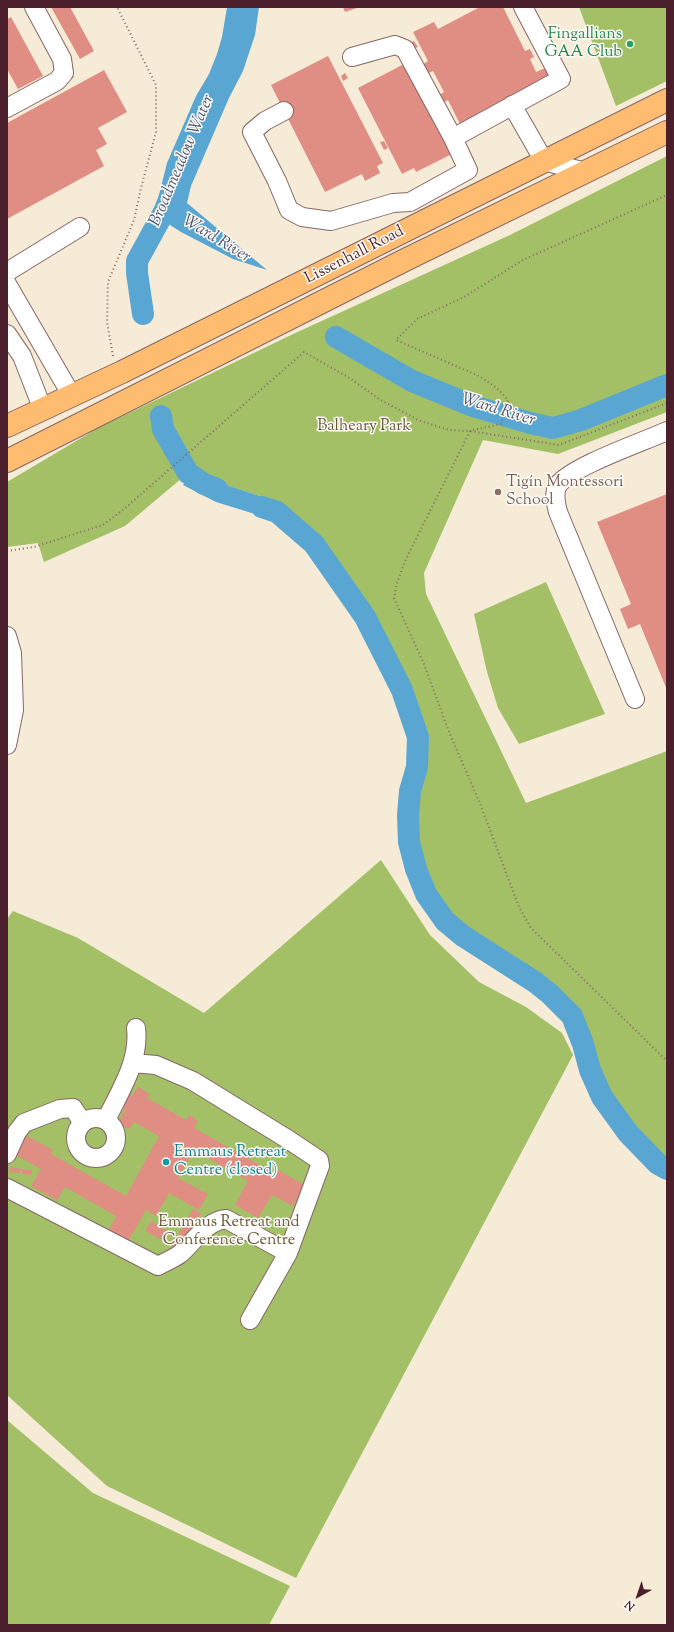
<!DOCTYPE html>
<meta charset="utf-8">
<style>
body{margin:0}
#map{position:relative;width:674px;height:1632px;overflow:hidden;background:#f6ebd7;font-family:"Sorts Mill Goudy",serif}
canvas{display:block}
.frame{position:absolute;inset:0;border:8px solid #4a1f2b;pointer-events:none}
.north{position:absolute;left:618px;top:1576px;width:40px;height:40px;-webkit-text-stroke:3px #fdfcf7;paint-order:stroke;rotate:220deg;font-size:11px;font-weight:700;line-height:16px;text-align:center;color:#4a1f2b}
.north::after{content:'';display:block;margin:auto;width:14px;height:18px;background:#4a1f2b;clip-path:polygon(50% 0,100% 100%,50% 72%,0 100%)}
</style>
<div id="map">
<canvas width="674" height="1632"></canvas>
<div class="frame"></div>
<div class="north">N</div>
</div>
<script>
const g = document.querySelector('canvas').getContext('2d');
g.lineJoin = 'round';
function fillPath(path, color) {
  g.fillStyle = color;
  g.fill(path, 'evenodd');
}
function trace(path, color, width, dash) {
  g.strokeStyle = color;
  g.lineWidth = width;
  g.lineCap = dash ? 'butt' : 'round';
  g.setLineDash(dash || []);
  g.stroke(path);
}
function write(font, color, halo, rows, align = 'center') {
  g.font = font + ' "Sorts Mill Goudy",serif';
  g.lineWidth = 3;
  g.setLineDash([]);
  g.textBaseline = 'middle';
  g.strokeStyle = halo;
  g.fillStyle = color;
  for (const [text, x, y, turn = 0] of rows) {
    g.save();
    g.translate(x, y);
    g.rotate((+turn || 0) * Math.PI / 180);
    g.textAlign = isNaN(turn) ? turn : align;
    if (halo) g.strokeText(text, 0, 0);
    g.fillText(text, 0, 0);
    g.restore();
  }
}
fillPath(new Path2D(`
 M579 7H667V81L616 106Z
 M667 156V412L558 454 483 440 424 573 426 594 526 803 667 751V1161L636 1134 618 1111 595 1069 586 1035 575 1014 551 987 507 957 455 925 425 874 418 855V800L425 766 424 739 412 695 388 646 365 607 326 550 306 526 269 499 188 473 125 526 44 562 38 543 7 547V482L98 428 291 335 510 235Z
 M546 582 605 714 519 744 498 708 487 672 474 614Z
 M381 860 430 935 479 982 526 1007 562 1033 573 1055 296 1578 107 1486 7 1395V919L13 911 78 938 204 1013Z
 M7 1420 93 1493 290 1586 269 1625H7Z`), '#a3c067');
fillPath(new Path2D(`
 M227 7H259L255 35 243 71 229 98 191 186 187 203 267 270 233 259 181 232 170 225 156 207 167 163 196 96 209 74 217 54 222 37Z
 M192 474 269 499 293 517 284 526 271 519 216 502 183 485Z`), '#5aa6d3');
trace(new Path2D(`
 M143 314 137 273V261L165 210 174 187
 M336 337 412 381 473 406 530 423 553 428 581 420 667 385
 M161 416 163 429 188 473 204 484 217 489
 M262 507 277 512 314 544 365 617 402 690 418 737 417 767 410 791 408 815 409 842 416 869 426 894 445 921 463 936 535 982 550 994 572 1016 583 1044 590 1070 602 1097 628 1133 658 1164 667 1169`), '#5aa6d3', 22);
fillPath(new Path2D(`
 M51 7H70L94 51 80 59Z
 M343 7H360L345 12Z
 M480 7H503L525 51 530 49 534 57 530 59 536 72 550 66 555 75 460 124 448 100 441 104 437 96 444 92 433 71 426 74 422 65 428 61 413 32 434 22 438 29Z
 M11 17 43 76 18 89 7 69V19Z
 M414 41 418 47 415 48 412 42Z
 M328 56 383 163 377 166 380 173 365 181 362 174 325 192 271 85Z
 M406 63 452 154 416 172 414 168 402 174 358 88Z
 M104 70 127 112 98 128 107 144 96 150 104 166 7 219V123Z
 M345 73 348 78 343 81 341 76Z
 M384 141 388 148 384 150 380 142Z
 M667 494V690L640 624 628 629 620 609 631 604 597 522Z
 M138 1087 150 1094 147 1098 186 1120 189 1115 198 1121 194 1128 274 1173 276 1169 305 1185 293 1206 272 1195 258 1218 235 1205 248 1181 194 1150 178 1178 208 1194 199 1210 169 1193 156 1216 146 1210 125 1247 106 1236 116 1216 65 1187 57 1200 31 1186 41 1169 16 1155 27 1136 53 1150 51 1154 126 1196 159 1136 134 1122 129 1129 118 1123 125 1110 121 1108 129 1093 133 1095Z
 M10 1167 21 1169 20 1173 9 1172Z
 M22 1169 32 1170V1175L22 1174Z
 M193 1209 201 1213 179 1250 170 1245 175 1235 177 1237Z
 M151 1221 167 1231 162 1240 145 1231Z`), '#e08d83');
const minor = new Path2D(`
 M352 57 395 45 405 49 453 138
 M512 105 544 161 585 172
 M7 108 57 81 64 73 62 59 34 7
 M284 111 265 121 252 132 277 181 289 210 302 217 331 221 393 203 410 202 468 170 453 138 561 79 523 7
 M7 272 80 227
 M7 284 72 396
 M7 334 22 356 43 410
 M7 636 12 653 14 710 7 745
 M635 699 558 512C556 504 553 493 558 485 572 466 643 442 667 431
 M133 1063 156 1065 193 1081 289 1140 319 1160 320 1166 288 1253 250 1320
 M76 1138a20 20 0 1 1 40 0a20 20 0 1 1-40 0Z
 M106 1120C120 1091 140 1061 136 1028
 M7 1154 17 1132 24 1123 60 1109 73 1108 83 1123
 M7 1188 158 1266C165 1262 173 1259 180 1254 194 1242 206 1221 226 1219L288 1253`);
const major = new Path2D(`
 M7 426 122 372 667 100
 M7 461 407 259 667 132`);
trace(minor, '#866667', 20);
trace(major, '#866667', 24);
trace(new Path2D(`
 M113 356 107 322 108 282 134 220 141 188 156 132V85L117 7
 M473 430 501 424 508 400 497 388 479 376 396 340 417 319 464 297 523 260 667 195
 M470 431 406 559 397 583 394 598 424 664 449 732 479 801 519 907 531 928 667 1061
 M7 551 34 547 103 525 124 509 304 352 351 379 379 399 418 420 449 430 470 431 559 445 667 403`), '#866667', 2, [1, 3]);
trace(minor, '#fff', 18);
trace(major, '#fdbc6f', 22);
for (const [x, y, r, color] of [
 [630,44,4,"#2e9e5b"],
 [498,492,4,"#8d6e63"],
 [166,1162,4,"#0f9aa8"]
]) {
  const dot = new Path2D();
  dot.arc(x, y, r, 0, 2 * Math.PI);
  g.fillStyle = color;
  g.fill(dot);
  trace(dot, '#fdfcf7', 1.5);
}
write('16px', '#27864d', '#fdfcf7', [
 ["Fingallians",622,35],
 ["GAA Club",622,53]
], 'right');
write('16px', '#4a1f2b', '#fdfcf7', [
 ["Lissenhall Road",355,256,-27]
]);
write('16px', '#695740', '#fdfcf7', [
 ["Balheary Park",364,427],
 ["Emmaus Retreat and",229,1223],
 ["Conference Centre",229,1241]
]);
write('16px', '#785e54', '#fdfcf7', [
 ["Tigín Montessori",506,483],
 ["School",506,501]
], 'left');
write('16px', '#0d838f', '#fdfcf7', [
 ["Emmaus Retreat",174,1153],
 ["Centre (closed)",174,1171]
], 'left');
write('italic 17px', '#50556e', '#fdfcf7', [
 ["Broadmeadow Water",183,161,-67],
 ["Ward River",216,240,31],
 ["Ward River",498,411,17]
]);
</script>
